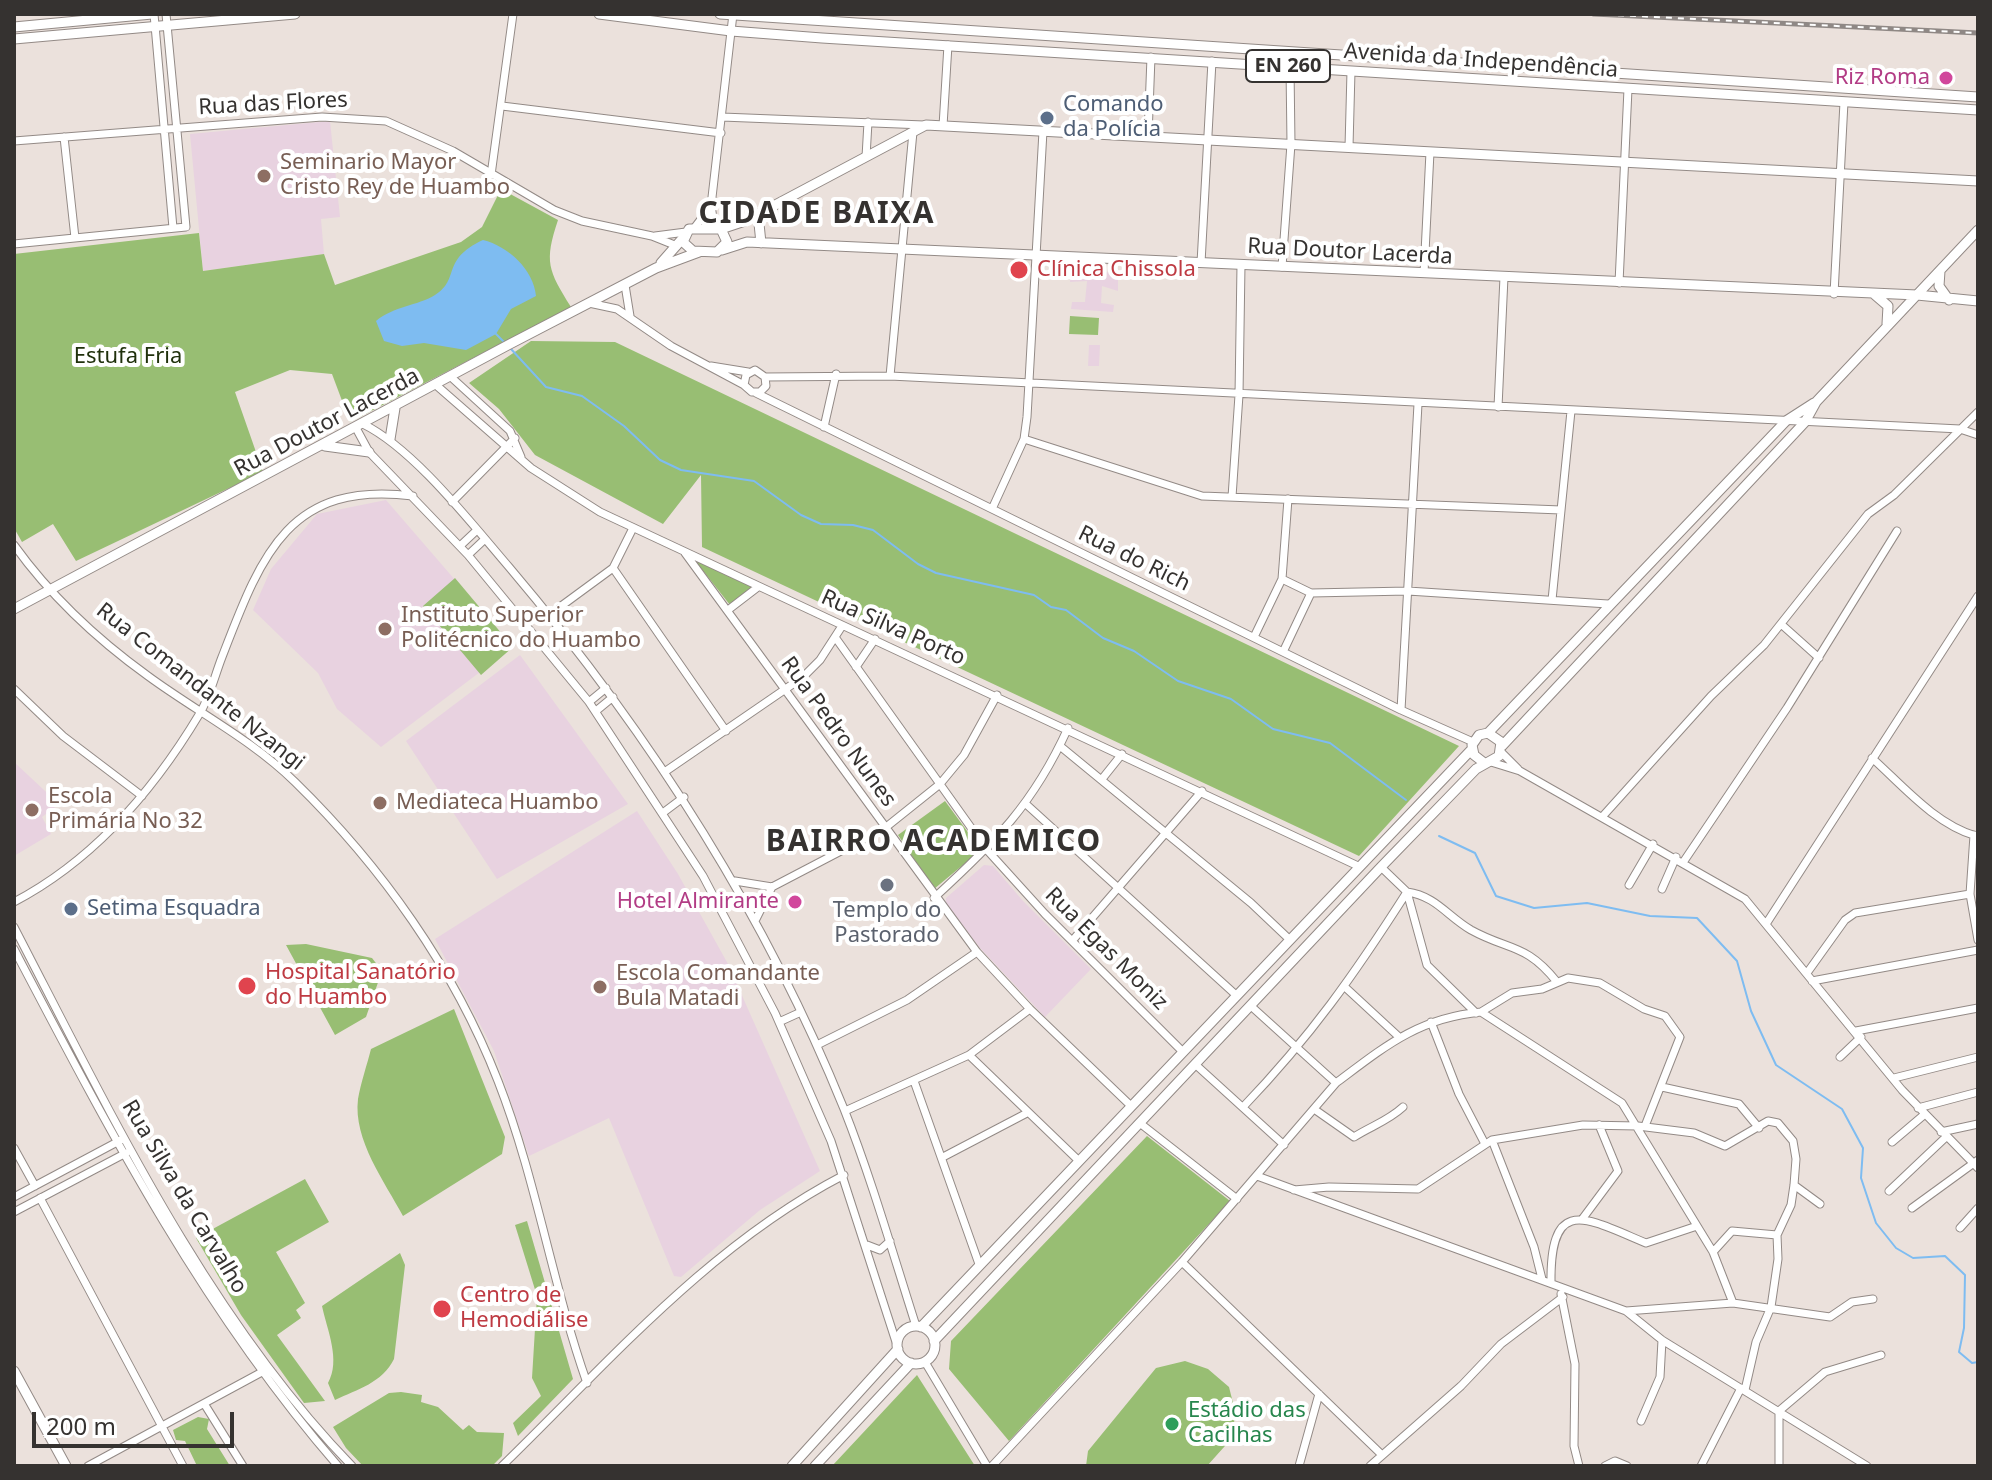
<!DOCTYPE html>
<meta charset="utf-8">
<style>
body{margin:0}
#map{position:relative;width:1992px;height:1480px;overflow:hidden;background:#ebe1dc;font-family:"Noto Sans",sans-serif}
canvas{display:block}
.frame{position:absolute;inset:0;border:16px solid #353230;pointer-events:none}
.scale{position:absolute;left:32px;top:1412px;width:202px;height:36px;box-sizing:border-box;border:4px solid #353230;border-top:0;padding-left:10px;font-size:24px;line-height:28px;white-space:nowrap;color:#353230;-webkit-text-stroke:6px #fff;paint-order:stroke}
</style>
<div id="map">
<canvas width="1992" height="1480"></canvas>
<div class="frame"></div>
<div class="scale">200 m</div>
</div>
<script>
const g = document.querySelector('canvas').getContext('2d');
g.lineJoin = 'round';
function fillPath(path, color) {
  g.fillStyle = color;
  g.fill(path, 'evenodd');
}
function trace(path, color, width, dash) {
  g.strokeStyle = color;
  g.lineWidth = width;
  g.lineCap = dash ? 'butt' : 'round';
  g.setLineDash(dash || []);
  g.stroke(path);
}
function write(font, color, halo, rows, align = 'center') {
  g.font = font + ' "Noto Sans",sans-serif';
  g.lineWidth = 8;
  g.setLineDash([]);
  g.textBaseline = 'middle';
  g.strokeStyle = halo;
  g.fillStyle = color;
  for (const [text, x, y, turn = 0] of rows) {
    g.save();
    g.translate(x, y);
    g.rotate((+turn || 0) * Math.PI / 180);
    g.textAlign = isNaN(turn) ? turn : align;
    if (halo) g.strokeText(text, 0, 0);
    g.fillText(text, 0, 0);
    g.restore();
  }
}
fillPath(new Path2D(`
 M330 121 340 217 321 219 324 254 203 271 190 134Z
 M1071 270 1118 273V291L1102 286 1101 303 1114 305 1113 312 1071 309 1072 302H1085L1087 281 1070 282Z
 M1089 345H1100L1099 366H1088Z
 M386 500 513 647 381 747 337 709 318 673 253 610 271 569 317 514Z
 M520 655 628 804 497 879 406 741Z
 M14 762 59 804 42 817 51 834 14 856Z
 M637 811 678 874 728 964 820 1171 760 1210 681 1277 674 1276 609 1118 529 1156 494 1051 435 939Z
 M984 865 993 866 1023 901 1091 969 1045 1017 980 948 946 903V898Z`), '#e8d2e0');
fillPath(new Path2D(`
 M501 189 558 220C544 262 548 270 571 307L350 422 332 374 290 370 235 392 263 472 76 561 53 524 22 542 14 528V254L199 233 203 271 324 254 335 285 461 242 482 227Z
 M1070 316 1099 318 1098 335 1069 334Z
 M531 341 615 342 1459 746 1359 856 702 547 701 475 663 524 535 455 499 409 469 383Z
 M693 558 754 587 730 605Z
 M455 578 513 647 481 675 423 606Z
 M945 801 981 850 934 889 898 835Z
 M306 944 372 958 382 971 366 1017 335 1035 286 945Z
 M454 1009 505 1137 502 1154 403 1216C385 1182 353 1140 358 1099 361 1082 367 1065 371 1049Z
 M1147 1136 1230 1201 1009 1441 949 1369 951 1341Z
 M305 1179 329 1222 276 1252 305 1303 296 1310 301 1318 277 1335 325 1401 304 1403 241 1315 196 1238Z
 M527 1221 573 1379 518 1436 513 1423 541 1396 532 1378 537 1296 515 1225Z
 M400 1253 405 1265 394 1359C382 1383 358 1389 335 1400L328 1383C341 1360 327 1330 322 1306Z
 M1185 1361 1208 1369 1229 1387 1235 1411 1233 1437 1207 1466H1086L1088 1451 1156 1368Z
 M917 1375 975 1466H832Z
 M401 1392 422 1395 421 1402 438 1407 463 1430 469 1425 477 1432 504 1433 502 1456 492 1466H363L346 1448 333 1427 389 1393Z
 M198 1417 209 1419 207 1429 230 1466H197L185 1441 176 1440 173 1430Z`), '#98be73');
fillPath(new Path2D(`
 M483 240C508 246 534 270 536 296L511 309 496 334 466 350 424 343 402 346 384 341 376 321C394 306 417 306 435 295 461 279 440 260 483 240Z`), '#7ebcf1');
trace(new Path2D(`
 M496 334 504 342
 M511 349 546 387 582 396 624 426 660 460 681 470 754 481 801 515 821 524 853 525 873 530 918 564 936 573 1034 595 1051 607 1066 610 1103 638 1134 651 1178 681 1231 699 1273 729 1330 743 1406 800
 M1439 836 1475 853 1496 896 1534 908 1587 903 1650 916 1697 918 1737 961 1751 1011 1776 1065 1842 1109 1863 1148 1861 1178 1876 1223 1896 1248 1913 1258 1945 1256 1965 1275 1964 1328 1959 1352 1972 1363 1978 1362`), '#7ebcf1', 2);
const minor = new Path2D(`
 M154 14 173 228
 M502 106 721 133
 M722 117 924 125
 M943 126 948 45
 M1148 136 1151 57
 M64 137 75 238
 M14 141 322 117 386 121 453 151 554 210 582 221 652 236 677 246
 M1349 147 1351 71
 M866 157 868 122
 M491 175 513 14
 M695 227 711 206
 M715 229 711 206 733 14
 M655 236 686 232
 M14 244 186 227 166 14
 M1201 263 1212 61
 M1282 267 1291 144 1290 67
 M1424 273 1430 152
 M1619 283 1628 89
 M625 285 630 316
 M1834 294 1844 102
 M589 303 617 309 671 346 744 385
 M711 366 748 372
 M890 376 913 132
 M451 377 510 431 521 457
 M765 377 766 386 760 392H752L744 385 746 375 755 370 765 377 890 376 1960 429 1978 435
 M436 385 531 468 600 512 1358 866
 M756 393 1401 710 1473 742
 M1498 407 1504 277
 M363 424C414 449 471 523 509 567 648 731 763 909 844 1109 872 1180 893 1254 916 1326
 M824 427 836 374
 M356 428 369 452 468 555 589 702 703 876 775 1013 831 1141 897 1345
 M1024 439 1202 496 1561 510
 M1232 497 1239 395 1241 265
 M452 502 515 438
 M992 509 1024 439 1027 417 1043 131
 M14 545C50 595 98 640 148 676 197 712 251 739 295 782 381 866 454 968 498 1081 536 1178 552 1284 587 1383
 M460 546 477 530
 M685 553 977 952 1030 1009 1130 1105
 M468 555 485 539
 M613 568 726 731
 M1282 579 1311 593 1408 591 1608 604
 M1552 600 1571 411
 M728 610 758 587
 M549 615 613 568 633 528
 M1781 624 1819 658
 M835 637 987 850 1045 914 1182 1051
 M1254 637 1282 579 1288 499
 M1283 652 1311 593
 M856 667 875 639
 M14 689 63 736 142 796
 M589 702 606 688
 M1401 710 1418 404
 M596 711 613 697
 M1060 746 1251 903 1289 939
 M1501 752 1518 769
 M1872 758C1903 786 1935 824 1976 836
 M1491 762 1520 771 1745 899 1902 1090 1978 1168
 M666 771 803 677 820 660 842 626
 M1102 779 1122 754
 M1027 805 1236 995
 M664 812 684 797
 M1602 817 1711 696 1764 645 1868 514 1894 495 1978 412
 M1684 861 1787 708 1897 531
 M735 881 772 887 885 828 940 784 964 755 997 695
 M1629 885 1653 844
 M1662 889 1676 857
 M1970 894 1978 940
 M934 898C995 842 1033 805 1068 728
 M14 902C94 860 154 790 200 713 210 696 215 675 222 657 261 556 288 480 413 496
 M756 919 772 887
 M1766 924 1978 596
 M14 927C109 1110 207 1317 352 1466
 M1072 941 1202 791
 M14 949C109 1130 203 1311 338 1466
 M1807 973 1845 920 1855 913 1970 894 1974 835
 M1812 981 1978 950
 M1346 988 1399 1037
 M1481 1012 1512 993 1542 989 1568 978 1600 983 1644 1009 1665 1016 1680 1037 1645 1126
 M1476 1013 1427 965 1407 892C1436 896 1447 916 1471 930 1509 951 1526 943 1557 982
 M779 1022 801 1012
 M1431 1022 1459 1094 1485 1144
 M1856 1031 1978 1008
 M817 1045 907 1000 977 952
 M969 1055 1079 1161
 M1840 1057 1861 1037
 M1196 1065 1284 1145
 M1894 1078 1978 1057
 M914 1081 979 1264
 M1336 1083C1384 1047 1418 1018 1481 1012L1622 1103 1713 1252 1733 1303
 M1662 1087 1739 1104 1759 1128
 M1243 1107C1311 1036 1354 975 1407 892L1381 867
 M1918 1108 1978 1092
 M1314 1109 1354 1137C1371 1126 1388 1121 1403 1107
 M845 1111 969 1055 1030 1009
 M1141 1124 1237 1199
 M1941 1132 1978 1124
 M1492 1140 1534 1247 1542 1279
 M1892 1142 1925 1114
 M14 1148 35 1186
 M943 1157 1027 1113
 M1257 1176 1626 1311 1662 1340 1867 1466
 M1794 1185 1820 1204
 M1294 1190 1329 1187 1418 1189 1492 1140 1583 1125 1638 1126 1694 1133 1725 1146 1768 1121 1778 1123 1793 1141 1796 1159 1794 1185 1791 1205 1777 1235 1778 1259 1771 1307 1756 1342 1745 1390
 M1889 1191 1946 1137
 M14 1197 121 1140
 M40 1198 183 1466
 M1912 1208 1978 1160
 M14 1212 126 1153
 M1583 1218 1618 1171 1599 1125
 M1960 1228 1978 1208
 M867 1245 880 1250 890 1241
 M1713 1252 1732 1231 1777 1235
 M1182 1262 1381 1454
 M1551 1283C1550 1194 1586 1218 1646 1243L1697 1226
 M1561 1294 1575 1364 1574 1446 1579 1466
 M1626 1311 1733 1303 1830 1317 1852 1302 1873 1299
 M925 1362 987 1466
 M205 1405 243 1466
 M1641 1421 1660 1377 1662 1340
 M88 1466 262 1372
 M502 1466C610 1361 709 1245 844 1175
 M992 1466 1182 1262 1336 1083 1252 1007
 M1299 1466 1319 1394
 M1370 1466 1461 1386 1501 1344 1563 1297
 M1605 1466 1615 1461 1627 1466
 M1701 1466 1741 1388
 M1779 1466V1411L1825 1372 1881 1355`);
const major = new Path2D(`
 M599 14 731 31 822 38 1978 110
 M720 14 1978 97
 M14 27 152 14
 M14 39 295 14
 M758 214 761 243
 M721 229 727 242 717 252 693 251 683 242 689 229H721L745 221 926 125 1978 181
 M722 250 747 242 1917 295 1978 301
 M661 263 683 238
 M1940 271 1939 286 1949 300
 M1874 294 1888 306 1887 324
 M390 439 395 408
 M325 446 369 452
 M14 609 508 345 656 268 699 252
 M1488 733 1786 421 1814 403
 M1502 746 1805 422 1816 402 1978 230
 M897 1345a19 19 0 1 1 38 0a19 19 0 1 1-38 0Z
 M921 1327 1472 749
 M934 1341 1381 867 1476 769 1499 756 1501 742 1488 733 1479 735 1472 745 1474 755 1483 762
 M14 1371 66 1466
 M792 1466 898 1349
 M815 1466 911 1363`);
trace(minor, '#938a86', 9);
trace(major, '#938a86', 11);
trace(minor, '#fff', 7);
trace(major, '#fff', 9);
const rail = new Path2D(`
 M1594 14 1978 33`);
trace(rail, '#8f8885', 5);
trace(rail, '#fff', 2, [6]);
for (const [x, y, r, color] of [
 [1946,78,8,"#d1479c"],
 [1047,118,8,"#5c6f8a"],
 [264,176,8,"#8d6e63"],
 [1019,270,10,"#e0444e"],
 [385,629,8,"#8d6e63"],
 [380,803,8,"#8d6e63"],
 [32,810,8,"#8d6e63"],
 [887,885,8,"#6b7280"],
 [795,902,8,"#d1479c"],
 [71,909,8,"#5c6f8a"],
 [247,986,10,"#e0444e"],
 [600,987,8,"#8d6e63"],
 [442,1309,10,"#e0444e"],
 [1172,1424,8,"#2e9e5b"]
]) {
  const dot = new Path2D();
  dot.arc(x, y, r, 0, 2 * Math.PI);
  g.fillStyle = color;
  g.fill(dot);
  trace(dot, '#fff', 3);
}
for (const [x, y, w] of [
 [1288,66,84]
]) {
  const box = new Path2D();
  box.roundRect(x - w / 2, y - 16, w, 32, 6);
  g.fillStyle = '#fff';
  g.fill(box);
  trace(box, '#353230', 2);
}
write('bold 20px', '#353230', null, [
 ["EN 260",1288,66]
]);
write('22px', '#353230', '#fff', [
 ["Avenida da Independência",1481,61,4],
 ["Rua das Flores",273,104,-3],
 ["Rua Doutor Lacerda",1350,252,3],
 ["Rua Doutor Lacerda",327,423,-28],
 ["Rua do Rich",1134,559,26],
 ["Rua Silva Porto",893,628,24],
 ["Rua Comandante Nzangi",200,687,38],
 ["Rua Pedro Nunes",838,732,54],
 ["Rua Egas Moniz",1106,949,45],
 ["Rua Silva da Carvalho",184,1197,59]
]);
write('22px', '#b23c85', '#fff', [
 ["Riz Roma",1930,78],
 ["Hotel Almirante",779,902]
], 'right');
write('22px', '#4e5e75', '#fff', [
 ["Comando",1063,105],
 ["da Polícia",1063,130],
 ["Setima Esquadra",87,909]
], 'left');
write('22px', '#785e54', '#fff', [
 ["Seminario Mayor",280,163],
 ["Cristo Rey de Huambo",280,188],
 ["Instituto Superior",401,616],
 ["Politécnico do Huambo",401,641],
 ["Escola",48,797],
 ["Primária No 32",48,822],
 ["Mediateca Huambo",396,803],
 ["Escola Comandante",616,974],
 ["Bula Matadi",616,999]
], 'left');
write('22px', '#be3a42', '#fff', [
 ["Clínica Chissola",1037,270],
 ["Hospital Sanatório",265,973],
 ["do Huambo",265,998],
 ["Centro de",460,1296],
 ["Hemodiálise",460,1321]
], 'left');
write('22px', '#20310c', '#fff', [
 ["Estufa Fria",128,357]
]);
write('22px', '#5b616d', '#fff', [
 ["Templo do",887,911],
 ["Pastorado",887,936]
]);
write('22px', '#27864d', '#fff', [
 ["Estádio das",1188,1411],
 ["Cacilhas",1188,1436]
], 'left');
g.letterSpacing = '2px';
write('bold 30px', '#353230', '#fff', [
 ["CIDADE BAIXA",817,214],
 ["BAIRRO ACADEMICO",934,842]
]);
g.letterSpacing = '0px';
</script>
